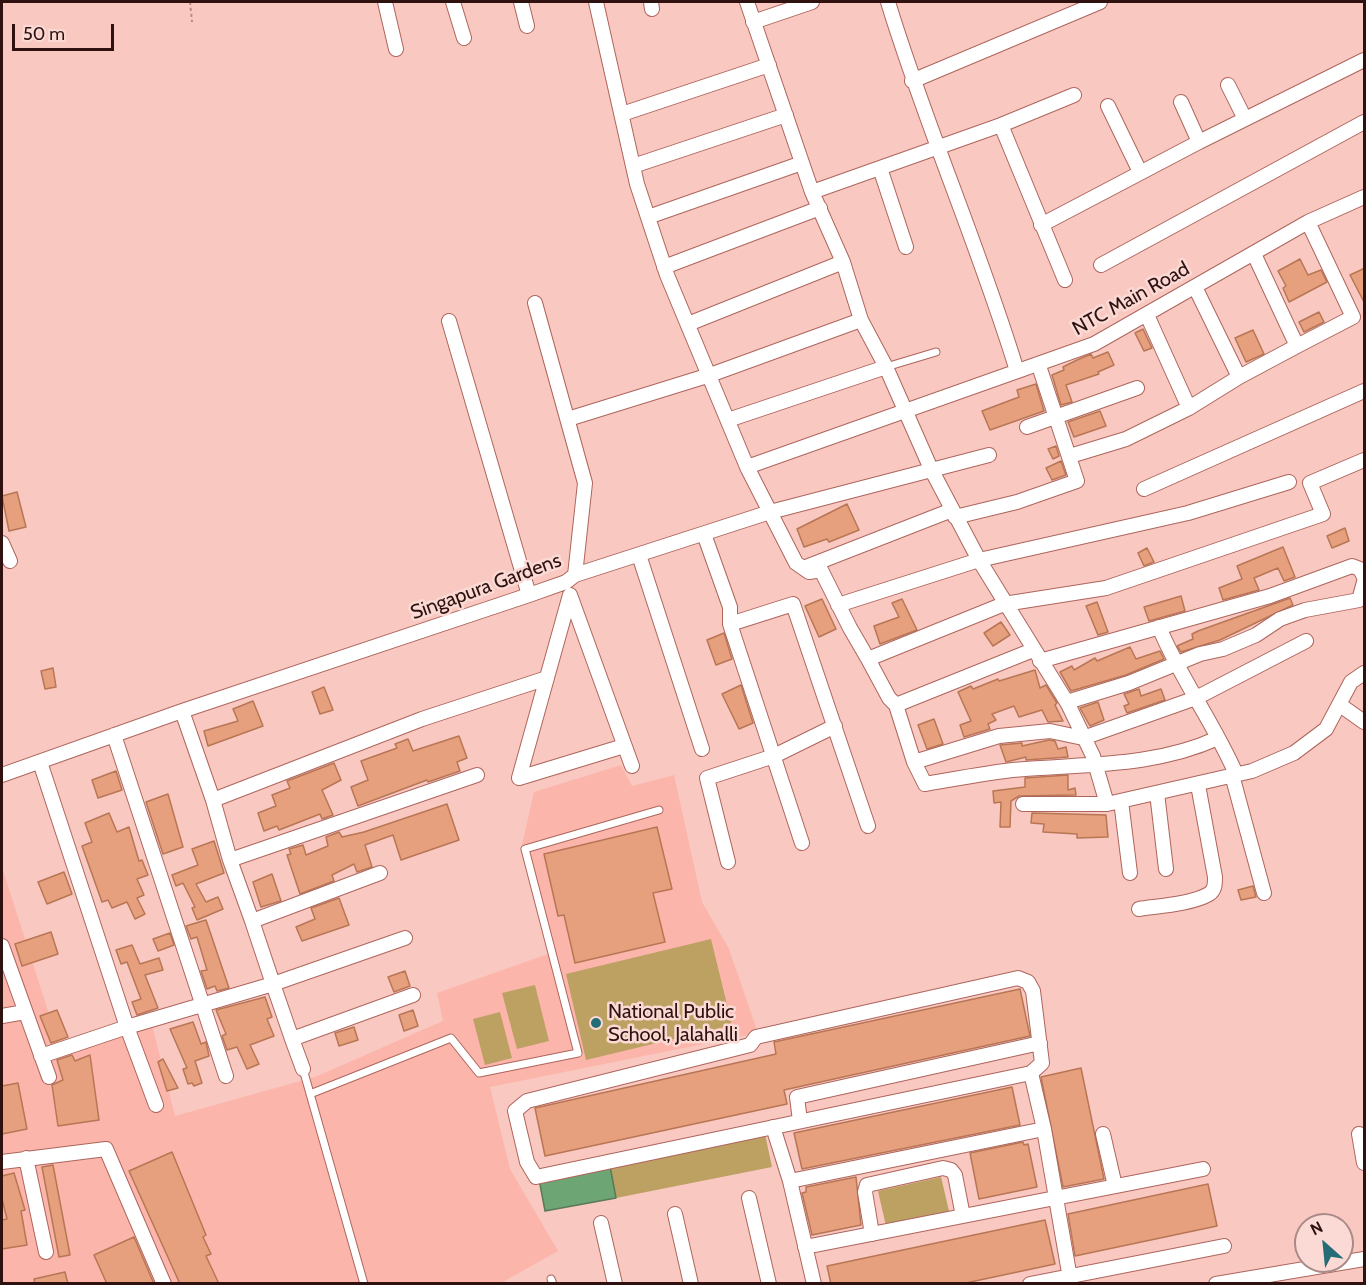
<!DOCTYPE html>
<style>
body{margin:0}
#map{position:relative;width:1366px;height:1285px;overflow:hidden;background:#f9c8c1;font-family:Cabin,sans-serif}
canvas{display:block}
.frame{position:absolute;inset:0;border:3px solid #2f120f;pointer-events:none}
.north{position:absolute;left:1294px;top:1213px;width:60px;height:60px;box-sizing:border-box;background:#fbdad5;border:2px solid #a98a86;border-radius:50%;rotate:333deg;font-size:16px;font-weight:700;line-height:24px;text-align:center;color:#2f120f}
.north::after{content:'';display:block;margin:auto;width:21px;height:27px;background:#246d77;clip-path:polygon(50% 0,100% 100%,50% 72%,0 100%)}
.scale{position:absolute;left:12px;top:24px;width:102px;height:27px;box-sizing:border-box;border:3px solid #2f120f;border-top:0;padding-left:8px;font-size:18px;line-height:21px;white-space:nowrap;color:#2f120f;-webkit-text-stroke:4px #fbdad5;paint-order:stroke}
</style>
<div id="map">
<canvas width="1366" height="1285"></canvas>
<div class="frame"></div>
<div class="north">N</div>
<div class="scale">50 m</div>
</div>
<script>
const g = document.querySelector('canvas').getContext('2d');
g.lineJoin = 'round';
function fillPath(path, color) {
  g.fillStyle = color;
  g.fill(path, 'evenodd');
}
function trace(path, color, width, dash) {
  g.strokeStyle = color;
  g.lineWidth = width;
  g.lineCap = dash ? 'butt' : 'round';
  g.setLineDash(dash || []);
  g.stroke(path);
}
function write(font, color, halo, rows, align = 'center') {
  g.font = font + ' Cabin,sans-serif';
  g.lineWidth = 5;
  g.setLineDash([]);
  g.textBaseline = 'middle';
  g.strokeStyle = halo;
  g.fillStyle = color;
  for (const [text, x, y, turn = 0] of rows) {
    g.save();
    g.translate(x, y);
    g.rotate((+turn || 0) * Math.PI / 180);
    g.textAlign = isNaN(turn) ? turn : align;
    if (halo) g.strokeText(text, 0, 0);
    g.fillText(text, 0, 0);
    g.restore();
  }
}
fillPath(new Path2D(`
 M621 765 632 786 674 775 702 902 729 949 758 1033 490 1087 510 1169 558 1251 501 1283H2V867L62 1055 152 1025 175 1116 315 1077 443 1021 437 993 551 953 522 845 534 792Z`), '#fcb5ab');
fillPath(new Path2D(`
 M711 939 732 1025 586 1060 566 974Z
 M535 985 549 1041 517 1049 502 993Z
 M500 1012 512 1058 485 1065 473 1019Z
 M765 1134 772 1167 616 1198 610 1166Z
 M941 1177 949 1211 886 1226 878 1191Z`), '#bca162');
const water = new Path2D(`
 M610 1166 616 1198 545 1211 539 1179Z`);
fillPath(water, '#6da574');
trace(water, '#5a7956', 1.5);
const building = new Path2D(`
 M1300 259 1308 275 1321 270 1327 282 1289 302 1283 288 1286 286 1278 271Z
 M1365 268V304L1350 275Z
 M1319 312 1324 322 1304 332 1299 322Z
 M1143 329 1152 348 1144 351 1135 333Z
 M1253 330 1264 354 1246 362 1235 338Z
 M1108 352 1114 365 1098 372 1099 374 1066 385 1072 402 1061 405 1052 375 1064 370 1063 367 1077 360 1091 354 1093 358Z
 M1036 384 1044 411 990 430 982 411 1019 397 1017 390Z
 M1100 411 1106 426 1074 437 1068 422Z
 M1056 446 1059 456 1053 459 1048 449Z
 M1061 461 1066 475 1052 480 1046 468Z
 M17 492 26 527 9 531 2 496Z
 M847 504 859 530 829 542 827 539 804 547 797 529Z
 M1345 528 1349 541 1332 548 1327 536Z
 M1283 547 1295 577 1284 581 1278 568 1254 578 1259 590 1223 600 1219 588 1242 579 1237 566Z
 M1147 548 1154 562 1144 566 1138 553Z
 M1181 596 1185 611 1149 621 1144 607Z
 M1290 598 1293 605 1220 640 1181 652 1177 646 1193 639 1192 634 1198 631Z
 M822 599 836 629 819 637 805 606Z
 M902 599 917 630 880 644 874 626 899 617 892 603Z
 M1097 602 1108 632 1098 635 1086 606Z
 M1001 622 1010 635 993 646 984 633Z
 M724 633 732 659 716 665 707 640Z
 M1130 647 1136 659 1160 651 1164 659 1126 675 1071 691 1060 672 1072 666 1074 670 1095 658 1097 661Z
 M53 668 56 687 45 689 41 671Z
 M1035 670 1040 688 1046 685 1057 703 1055 705 1063 721 1048 722 1042 710 1019 717 1014 706 992 714 996 720 988 724 990 729 964 737 960 725 971 721 958 692 971 686 973 689 998 679 999 681Z
 M741 685 753 723 739 729 722 694Z
 M324 687 333 710 320 714 312 692Z
 M1139 689 1141 696 1161 689 1165 700 1127 713 1124 706 1129 704 1124 694Z
 M253 701 263 726 208 746 204 731 238 721 233 709Z
 M1098 702 1104 720 1090 726 1080 708Z
 M934 719 943 744 927 749 918 725Z
 M459 736 467 758 457 762 460 771 428 782 427 780 358 806 351 787 368 780 361 761 397 748 395 744 408 739 413 751Z
 M1049 740 1055 741 1058 749 1066 747 1068 757 1026 760V757L1006 762 1000 745 1022 743V746Z
 M334 763 341 780 322 790 333 815 322 819 320 814 279 830 277 826 264 831 258 813 276 806 272 795 290 788 287 781Z
 M116 771 122 790 98 798 92 780Z
 M1068 775V790L1075 788 1076 795 1019 796 1011 801 1010 827H1000L1001 802 994 803 993 791 1025 787V778Z
 M168 794 183 847 163 854 146 802Z
 M447 804 459 840 401 860 393 835 365 845 372 867 357 872 354 864 332 875 334 881 300 894 287 855 291 854 289 849 303 845 306 855 328 846 326 837 339 832 342 837 364 832Z
 M109 813 117 832 129 827 139 861 142 860 148 875 137 879 144 895 137 898 145 914 135 919 127 902 112 908 108 900 102 902 82 846 92 842 85 823Z
 M1032 813 1106 815 1108 837 1077 838V834L1043 832 1044 824 1031 823Z
 M657 827 672 889 653 893 665 942 575 963 564 915 558 916 544 854Z
 M214 841 224 873 196 884 206 902 218 897 223 909 197 920 192 908 195 907 183 883 176 886 172 875 198 865 192 849Z
 M64 872 72 894 47 904 38 882Z
 M272 874 281 901 261 907 253 882Z
 M1253 886 1256 897 1241 900 1238 890Z
 M339 898 349 925 302 941 296 927 315 919 311 908Z
 M206 920 229 988 217 991 215 986 207 989 201 971 207 970 197 937 191 939 186 926Z
 M51 932 58 954 22 966 15 944Z
 M170 933 174 945 158 951 153 939Z
 M132 945 140 964 159 958 163 970 145 975 158 1008 137 1015 132 1002 141 999 127 962 121 964 116 950Z
 M405 971 410 986 394 992 388 977Z
 M1020 989 1030 1036 784 1090 787 1104 545 1156 535 1108 776 1054 774 1042Z
 M265 997 272 1017 267 1019 274 1036 250 1045 259 1064 247 1069 237 1047 227 1050 222 1036 226 1034 216 1010Z
 M57 1010 68 1037 51 1043 40 1016Z
 M413 1010 418 1026 404 1031 399 1015Z
 M193 1022 201 1044 206 1042 209 1056 195 1061 202 1083 194 1086 192 1083 188 1084 183 1069 187 1068 170 1029Z
 M354 1027 358 1040 339 1046 335 1033Z
 M72 1055 75 1061 90 1055 99 1120 58 1126 52 1085 63 1080 57 1060Z
 M163 1059 178 1088 167 1091 158 1062Z
 M1081 1068 1104 1179 1063 1187 1041 1077Z
 M18 1083 27 1129 2 1134V1086Z
 M1012 1087 1020 1125 802 1169 794 1133Z
 M1023 1142 1024 1145 1028 1144 1037 1187 979 1199 970 1153Z
 M172 1152 206 1235 203 1237 211 1254 206 1256 219 1284H180L129 1171Z
 M53 1165 70 1255 59 1257 42 1167Z
 M14 1173 25 1210 21 1211 27 1245 2 1249V1220L7 1219 2 1199V1176Z
 M856 1177 861 1225 812 1235 802 1193 806 1192V1187Z
 M1208 1184 1217 1226 1075 1256 1068 1214Z
 M1045 1220 1055 1264 961 1284H831L827 1266Z
 M134 1237 154 1284H107L94 1255Z
 M65 1272 68 1284H35L34 1279Z`);
fillPath(building, '#e6a07e');
trace(building, '#b87655', 1.5);
const lane = new Path2D(`
 M886 367 936 352
 M303 1069 364 1284
 M310 1094 451 1038 479 1073 578 1053 525 849 659 810
 M551 1279 553 1284`);
const street = new Path2D(`
 M385 2 396 49
 M453 2 464 38
 M521 2 527 26
 M596 2 637 184 667 275 747 467 796 563 809 572 821 570 850 628 868 659 1004 604 1106 588 1323 514 1310 483 1364 460
 M651 2 652 9
 M747 2 812 192 843 262 861 320 886 367 931 469 979 560 1068 704 1093 756 1107 804 1252 771 1294 753 1326 729 1351 682 1364 673
 M888 2C926 127 979 246 1017 371
 M753 22 812 2
 M912 81 1100 2
 M1228 85 1245 119
 M1181 102 1199 142
 M1108 106 1140 172
 M622 114 769 65
 M633 166 786 115
 M880 168 906 247
 M812 192 1001 125
 M648 217 802 163
 M1041 225 1199 142 1364 60
 M1101 265 1364 122
 M664 267 820 208
 M1065 280 1001 125 1074 95
 M535 303 585 483 575 575
 M1147 315 1189 408
 M449 321 529 595
 M688 324 843 262
 M1297 346 1353 317 1308 222
 M1239 377 1297 346 1254 254
 M568 419 710 375 861 320
 M728 420 886 367
 M1027 427 1137 388
 M1070 456 1126 439 1189 408 1239 377 1195 287
 M747 467 1094 344 1308 222 1364 197
 M1144 489 1364 391
 M955 517 1017 502 1077 481 1039 366
 M704 534 730 607V624L802 843
 M2 543 10 561
 M639 555 702 749
 M806 567 952 510
 M570 595 519 778 624 746
 M570 595 632 766
 M838 605 979 560 1188 513 1289 482
 M730 624 793 604 868 826
 M1159 627C1180 678 1214 723 1236 774
 M868 659 889 698 896 705 914 762 925 784C958 779 992 771 1025 769 1091 764 1157 766 1218 738
 M1040 661 1270 596 1352 566 1360 569 1364 577
 M1067 702 1129 683 1200 654 1223 649 1256 635 1280 619 1305 610 1359 600 1364 582
 M896 705 1033 650
 M1340 705 1364 722
 M182 711 213 800 422 719 547 678
 M114 735 226 1076
 M40 762 127 1027 156 1105
 M914 762 999 736 1050 731 1083 738 1196 698 1306 641
 M2 775 182 711 529 595 566 582 575 575 770 512 989 455
 M1232 775 1264 893
 M1157 793 1166 869
 M213 800 230 860 477 775
 M1121 801 1130 873
 M1023 804H1107
 M230 860 252 921 380 873
 M728 862 707 778 774 756 835 726
 M1139 909C1158 906 1192 904 1209 894 1215 890 1215 884 1215 877L1198 785
 M252 921 273 984 405 938
 M2 946 49 1077
 M1018 978 1028 982 1033 991 1042 1063 1031 1073 536 1177 527 1162 515 1111 527 1101 750 1045 756 1037Z
 M2 1016 25 1012
 M292 1039 303 1069
 M41 1056 127 1027 273 984 292 1039 413 995
 M1031 1073 1044 1129 1071 1284
 M800 1121 797 1097 1040 1043
 M773 1127 790 1181 814 1284
 M1103 1134 1115 1186
 M1359 1134 1364 1163
 M26 1158 46 1252
 M2 1162 106 1149 164 1284
 M790 1181 1044 1129
 M749 1198 769 1284
 M675 1214 691 1284
 M601 1223 615 1284
 M872 1234 865 1192 867 1185 943 1168 951 1170 955 1175 963 1216
 M805 1247 1203 1169
 M1030 1284 1224 1246
 M1216 1284 1364 1259`);
trace(lane, '#ae655c', 9);
trace(street, '#ae655c', 16);
trace(new Path2D(`
 M190 2 192 22`), '#b68c86', 2, [3, 3]);
trace(lane, '#fff', 7);
trace(street, '#fff', 14);
for (const [x, y, r, color] of [
 [596,1023,6,"#246d77"]
]) {
  const dot = new Path2D();
  dot.arc(x, y, r, 0, 2 * Math.PI);
  g.fillStyle = color;
  g.fill(dot);
  trace(dot, '#fbdad5', 2);
}
write('20px', '#2f120f', '#fbdad5', [
 ["NTC Main Road",1131,299,-29],
 ["Singapura Gardens",486,587,-20]
]);
write('20px', '#2f120f', '#fbdad5', [
 ["National Public",608,1012],
 ["School, Jalahalli",608,1035]
], 'left');
</script>
